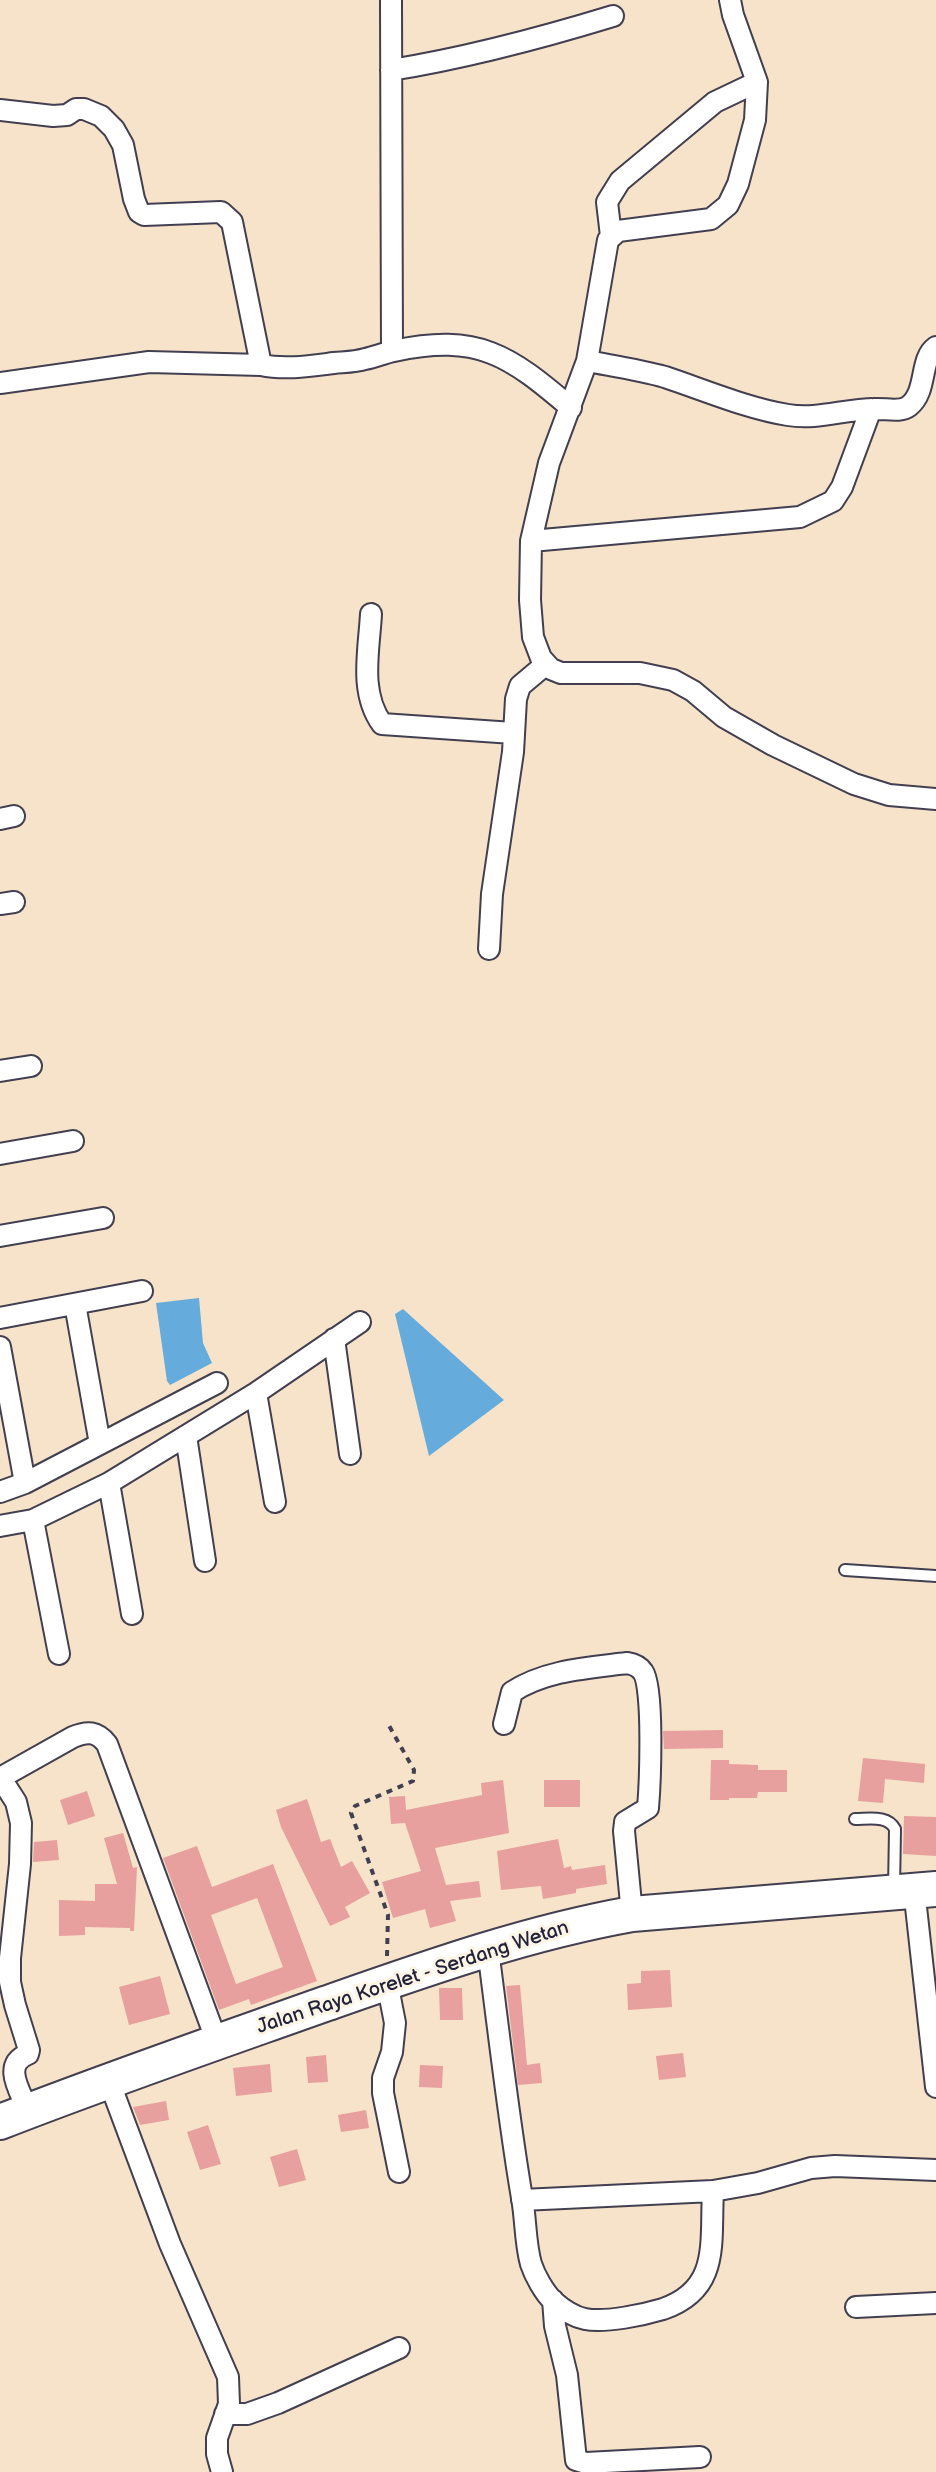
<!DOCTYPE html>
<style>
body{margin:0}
canvas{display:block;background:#f6e3c9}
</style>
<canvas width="936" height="2472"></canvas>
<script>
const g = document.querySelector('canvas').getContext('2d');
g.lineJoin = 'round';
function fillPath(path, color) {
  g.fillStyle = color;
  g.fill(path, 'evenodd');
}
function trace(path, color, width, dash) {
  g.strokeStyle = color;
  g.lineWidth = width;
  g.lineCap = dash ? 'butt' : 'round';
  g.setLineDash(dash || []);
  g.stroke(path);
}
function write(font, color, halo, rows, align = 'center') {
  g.font = font + ' "Balsamiq Sans",sans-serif';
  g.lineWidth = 6;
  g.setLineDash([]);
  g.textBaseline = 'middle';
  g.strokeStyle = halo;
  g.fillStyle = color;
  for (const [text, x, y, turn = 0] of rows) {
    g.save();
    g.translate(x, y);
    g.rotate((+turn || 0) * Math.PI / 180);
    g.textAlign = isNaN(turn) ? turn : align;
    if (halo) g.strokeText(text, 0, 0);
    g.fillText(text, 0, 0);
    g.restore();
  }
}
fillPath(new Path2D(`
 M199 1298 203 1343 212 1363 170 1385 167 1381 156 1303Z
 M403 1309 504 1400 429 1456 395 1314Z`), '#65abdb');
fillPath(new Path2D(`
 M723 1730V1748L664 1749 663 1731Z
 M863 1758 925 1764 924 1783 885 1779 883 1803 858 1801Z
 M711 1760H729V1764L758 1765V1770H787V1792H758L757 1798H729V1800H710Z
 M503 1780 509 1833 435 1848 446 1885 479 1881 481 1897 450 1901 456 1921 430 1928 425 1909 393 1918 382 1882 421 1871 405 1823 391 1824 389 1797 405 1796 406 1810 482 1795 481 1783Z
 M544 1780H580V1807H544Z
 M87 1791 95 1816 68 1825 60 1800Z
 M307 1799 321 1842 330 1839 341 1867 352 1861 370 1893 345 1907 350 1917 330 1926 281 1827 276 1810Z
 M904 1816 936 1817V1856L903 1854Z
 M123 1833 133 1868 137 1867 134 1931H130V1928L85 1927V1935L59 1936V1900L95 1901V1884H117L104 1838Z
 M558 1839 564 1868 571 1866 572 1870 605 1865 607 1884 576 1889V1893L543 1899 541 1886 501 1890 497 1851Z
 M57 1840 59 1860 33 1862 34 1842Z
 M197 1846 212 1887 273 1864 317 1981 251 2005 249 1999 219 2010 163 1858ZM257 1898 283 1967 236 1984 211 1915Z
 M670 1970 672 2007 628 2010 627 1984 641 1983V1971Z
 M160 1976 170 2014 129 2025 119 1987Z
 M520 1985 527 2065 540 2063 542 2083 518 2085 506 1986Z
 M439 1988H462L463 2020H440Z
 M683 2053 686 2077 659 2080 656 2056Z
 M326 2055 328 2082 308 2083 306 2057Z
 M270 2064 272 2092 236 2096 233 2068Z
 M420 2065 443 2066 442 2088 419 2087Z
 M166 2101 169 2120 140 2125 133 2107Z
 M366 2110 369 2128 341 2132 338 2115Z
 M208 2125 221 2164 200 2170 187 2132Z
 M297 2149 306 2180 279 2187 270 2157Z`), '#e7a09e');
const lane = new Path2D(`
 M845 1570 936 1576
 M855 1819C869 1819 888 1815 895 1829L894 1889`);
const street = new Path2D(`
 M391 0 392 351
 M730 0 733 15 757 82 755 120 738 184 728 205 711 219 618 231 608 240 587 361 549 463 531 541 530 600 533 637 541 658 551 669 561 673H640L673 680 693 691 724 717 773 745 854 784 889 795 936 799
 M391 70C466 58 541 38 613 16
 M0 110 53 116 67 115 76 109H84L101 116 114 129 123 145 134 199 139 212 144 215 221 212 232 222 261 365
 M611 236 607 202 620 181 715 102 757 82
 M587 361C613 366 640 370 665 377 704 390 749 409 788 415 817 420 845 409 874 409 885 408 900 413 909 406 928 391 919 359 936 347
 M0 383 149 362 261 365C285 370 310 366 334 363 344 362 355 362 365 359 375 357 384 353 394 351 478 333 509 355 571 408
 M531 541 800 517 833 501 842 487 871 409
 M371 614C369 651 359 692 382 724L513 733
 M0 819 14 816
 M0 904 14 902
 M489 949 492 894 513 752 516 699 520 686 545 665
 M0 1071 31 1066
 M0 1154 73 1141
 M0 1236 103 1218
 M75 1304 100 1444
 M0 1318 142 1291
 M334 1339 350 1454
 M0 1347 25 1483
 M256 1393 275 1502
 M186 1436 205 1561
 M109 1483 132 1614
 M0 1492 25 1483 217 1383
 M33 1520 59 1654
 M0 1526 33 1520 109 1483 256 1393 360 1322
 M504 1724 512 1692C546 1670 588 1668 627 1663 634 1664 639 1666 643 1672 654 1687 650 1785 648 1808L625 1822 624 1831 632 1914
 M0 1777 16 1802 21 1823 20 1864 10 1958V1982L15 2005 29 2050 28 2054C1 2065 21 2092 28 2111
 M0 1778 73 1737C87 1731 97 1731 107 1744L217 2042
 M914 1889 936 2087
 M488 1950C499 2033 508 2116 522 2198 526 2220 525 2243 531 2264 535 2276 544 2292 553 2301 561 2308 574 2317 585 2319 605 2323 643 2315 663 2309 721 2289 710 2242 713 2191
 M387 1982 395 2023 392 2052 383 2078V2093L399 2172
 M109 2081 170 2244 228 2377 229 2404 217 2438V2454L222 2472
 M522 2200 713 2191 758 2183 811 2168 835 2166 936 2170
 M553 2300 555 2326 567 2375 576 2460 586 2463 700 2457
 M856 2307 936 2303
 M225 2414H247L278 2403 399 2348`);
const primary = new Path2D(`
 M0 2122C105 2081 212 2044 319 2006 422 1970 525 1933 632 1914L936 1889`);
trace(lane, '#423f50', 14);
trace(street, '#423f50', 24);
trace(primary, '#423f50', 38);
trace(new Path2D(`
 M387 1956 388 1915 351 1813 355 1806 413 1781 414 1770 387 1722`), '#423f50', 4, [6, 6]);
trace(lane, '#fff', 10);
trace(street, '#fff', 20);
trace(primary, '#fff', 34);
write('20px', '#22223b', '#fcf5e5', [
 ["Jalan Raya Korelet - Serdang Wetan",413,1978,-18]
]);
</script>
